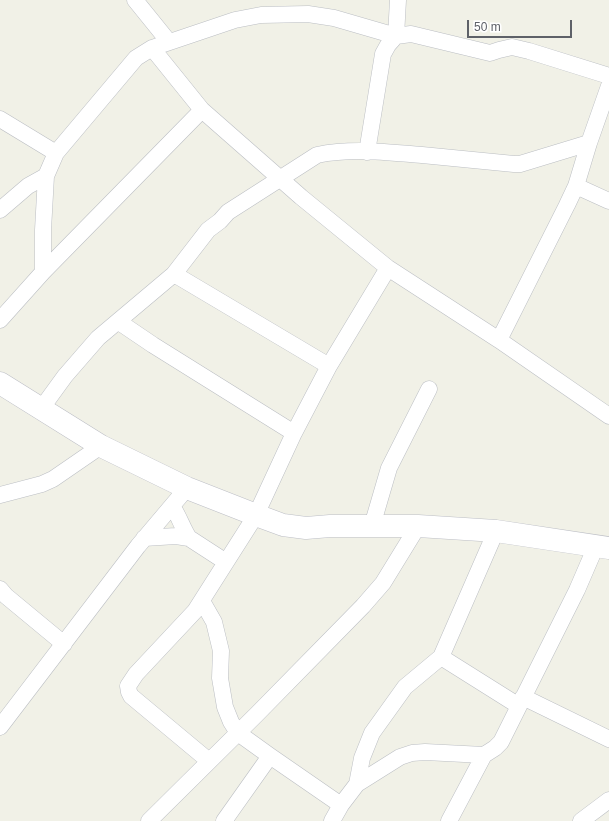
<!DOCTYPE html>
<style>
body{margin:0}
#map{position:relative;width:609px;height:821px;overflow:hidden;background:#f1f1e7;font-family:Arial,sans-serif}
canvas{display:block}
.scale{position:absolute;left:467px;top:20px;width:105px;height:18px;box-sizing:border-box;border:2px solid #5e6168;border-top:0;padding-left:5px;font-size:12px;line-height:14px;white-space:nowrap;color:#5e6168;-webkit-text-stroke:3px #fff;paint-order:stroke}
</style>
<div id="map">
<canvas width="609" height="821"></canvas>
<div class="scale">50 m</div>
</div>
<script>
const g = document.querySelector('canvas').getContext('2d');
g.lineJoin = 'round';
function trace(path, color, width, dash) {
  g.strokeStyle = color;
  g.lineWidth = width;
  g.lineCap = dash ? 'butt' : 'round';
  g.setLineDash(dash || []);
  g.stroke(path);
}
const street = new Path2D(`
 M135 0 169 42
 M152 48 235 20 261 15 308 14 334 18 396 36 411 34 490 53 499 50 512 47 529 51 609 76
 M0 119 56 153
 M367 152 383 54 388 45 396 36 398 0
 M576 186 609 201
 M0 210 28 186 46 176
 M43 272 202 110
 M174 274 208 230 220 221 228 212 317 155C351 148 388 152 422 155 453 158 483 161 514 164H520L589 143
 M0 320 43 272V230L46 176 56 153 136 58 152 48 202 110 301 197 388 268 499 340 609 416
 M119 322 153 345 294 433
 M499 340 567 205 576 186 589 143 609 86
 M41 409 65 376 98 338 174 274 329 366
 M0 495 42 484 53 479 101 446
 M172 506C179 516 182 527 189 538
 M372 526 389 468 429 389
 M144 538 176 536 189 538 226 562
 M0 589 6 596 64 644
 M202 601 214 622 221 651 220 678 225 707 231 722 238 733 270 756 341 805
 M441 657 519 706
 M523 697 609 739
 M0 727 138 546 187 488
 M209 761 131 696 129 692 128 686 136 674 195 611 256 515 294 433 329 366 388 268
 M357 784 362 758 372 733 405 687 441 657 496 531
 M149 821 257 714 363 606 383 583 418 526
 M224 821 270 756
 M332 821 341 805 357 784 400 757 412 753 425 752 484 755 495 748 501 742 577 590 596 546
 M449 821 484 755
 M581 821 609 800`);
const secondary = new Path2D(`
 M0 383 101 446 187 488 256 515 283 525 306 528 330 526H418L496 531 609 548`);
trace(street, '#bbbec3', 17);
trace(secondary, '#bcbec5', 23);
trace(street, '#fff', 16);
trace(secondary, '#fff', 22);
</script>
